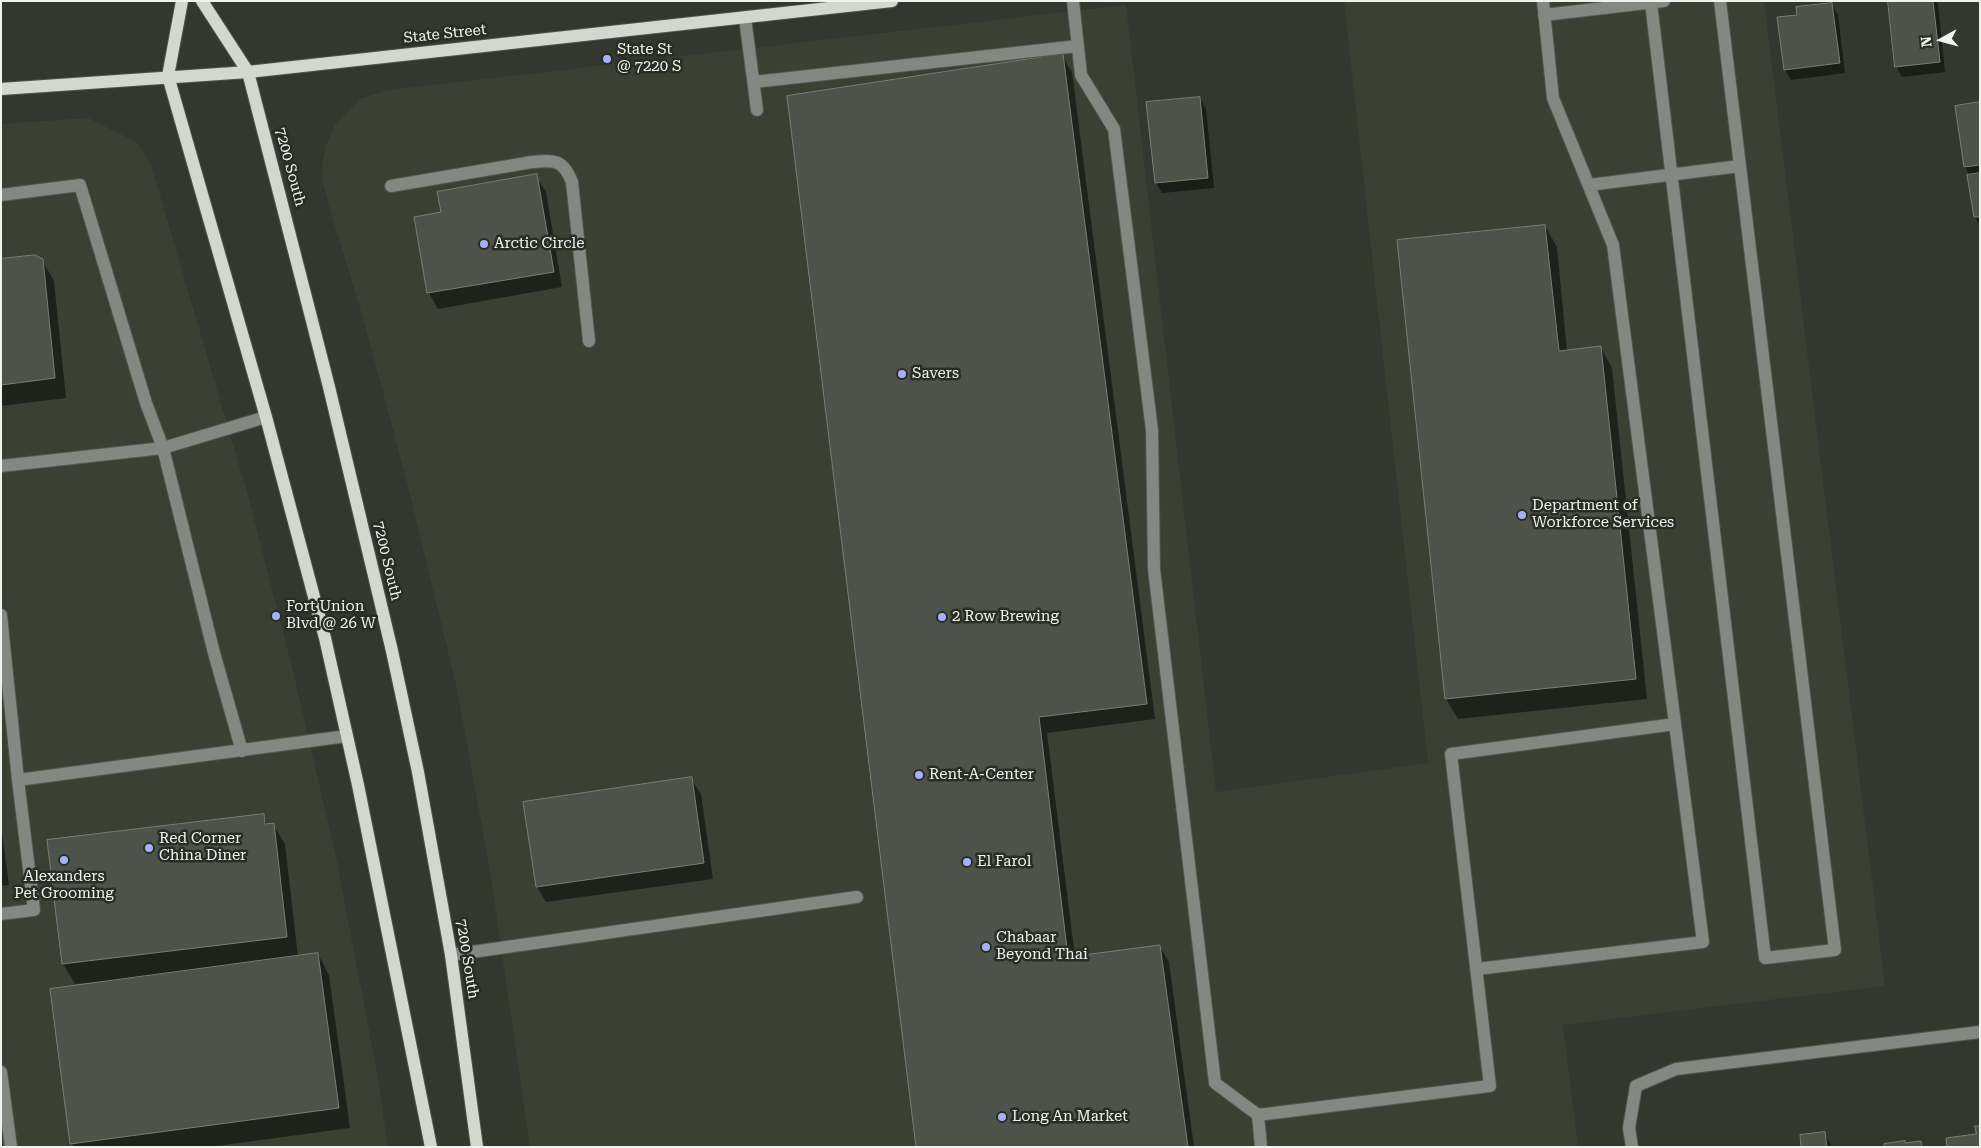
<!DOCTYPE html>
<style>
body{margin:0}
#map{position:relative;width:1981px;height:1148px;overflow:hidden;background:#33372e;font-family:"Roboto Serif",serif}
canvas{display:block}
.frame{position:absolute;inset:0;border:2px solid #f0f3ed;pointer-events:none}
.north{position:absolute;left:1916px;top:15px;width:50px;height:50px;-webkit-text-stroke:4px #292d24;paint-order:stroke;rotate:263deg;font-size:14px;font-weight:700;line-height:20px;text-align:center;color:#f0f3ed}
.north::after{content:'';display:block;margin:auto;width:18px;height:22px;background:#f0f3ed;clip-path:polygon(50% 0,100% 100%,50% 72%,0 100%)}
</style>
<div id="map">
<canvas width="1981" height="1148"></canvas>
<div class="frame"></div>
<div class="north">N</div>
</div>
<script>
const g = document.querySelector('canvas').getContext('2d');
g.lineJoin = 'round';
function fillPath(path, color) {
  g.fillStyle = color;
  g.fill(path, 'evenodd');
}
function trace(path, color, width, dash) {
  g.strokeStyle = color;
  g.lineWidth = width;
  g.lineCap = dash ? 'butt' : 'round';
  g.setLineDash(dash || []);
  g.stroke(path);
}
function write(font, color, halo, rows, align = 'center') {
  g.font = font + ' "Roboto Serif",serif';
  g.lineWidth = 5;
  g.setLineDash([]);
  g.textBaseline = 'middle';
  g.strokeStyle = halo;
  g.fillStyle = color;
  for (const [text, x, y, turn = 0] of rows) {
    g.save();
    g.translate(x, y);
    g.rotate((+turn || 0) * Math.PI / 180);
    g.textAlign = isNaN(turn) ? turn : align;
    if (halo) g.strokeText(text, 0, 0);
    g.fillText(text, 0, 0);
    g.restore();
  }
}
fillPath(new Path2D(`
 M1344 1H1764L1885 986 1563 1025 1578 1147H530L491 877 457 689 408 486 364 321 328 203 322 179 323 159 326 145 335 124 360 99 388 90 1126 5 1216 792 1428 763Z
 M88 118 136 142 142 149 152 168 249 499 292 667 336 857 377 1073 388 1147H1V124Z`), '#3a4132');
fillPath(new Path2D(`
 M1889 1H1936L1938 5 1945 72 1902 77 1896 66Z
 M1831 4 1838 15 1845 73 1791 80 1785 70Z
 M1062 56 1072 72 1155 719 1047 733 1075 957 1160 947 1169 962 1194 1147H917Z
 M1200 98 1206 109 1214 188 1162 193 1156 183Z
 M1980 103V222H1978L1975 217 1969 176H1970L1965 167 1956 107Z
 M536 176 546 192 562 287 438 309 429 293 415 218 442 213Z
 M1545 226 1557 247 1567 351 1601 348 1612 368 1647 699 1458 719 1446 699Z
 M1 260H42L54 281 66 398 1 406Z
 M691 779 701 794 713 879 546 902 537 887Z
 M263 816 268 825 273 824 285 844 298 957 318 954 329 975 350 1128 209 1147H74L72 1143 96 984 95 982 75 984 63 964Z
 M1 825 9 885 1 886Z
 M1824 1133 1832 1147H1803Z`), '#0007');
const building = new Path2D(`
 M1888 1H1933L1940 62 1895 67Z
 M1832 3 1840 63 1784 70 1777 17 1797 15 1796 7Z
 M1063 54 1147 704 1039 717 1068 957 1160 945 1188 1147H916L787 96Z
 M1200 97 1208 178 1155 183 1146 102Z
 M1980 102V165L1964 167 1955 106Z
 M1980 173V217H1974L1967 175Z
 M537 174 554 272 427 293 414 217 441 212 437 192Z
 M1545 225 1559 351 1601 346 1636 679 1445 699 1397 240Z
 M35 255 43 259 55 378 1 385V259Z
 M692 777 704 863 536 887 523 802Z
 M264 814 265 824 274 823 287 937 62 964 47 840Z
 M318 953 339 1108 70 1144 50 989Z
 M1975 1126H1980V1147H1947L1946 1138 1976 1134Z
 M1825 1132 1827 1147H1801L1800 1135Z
 M1905 1141V1143L1921 1141 1922 1147H1884V1144Z`);
fillPath(building, '#4e534a');
trace(building, '#797e73', 1);
const minor = new Path2D(`
 M1073 1 1081 75 1114 129 1152 430 1154 569 1215 1083 1258 1115 1261 1147
 M1651 3 1765 958 1835 950 1720 1
 M1544 15 1664 1
 M745 18 757 110
 M754 82 1078 46
 M1589 185 1740 166
 M391 186 532 162C554 160 563 159 572 182L589 341
 M1 195 80 185 146 403 163 448 214 653 242 751
 M1 466 163 448 266 417
 M1 615 18 780 347 736
 M1 914 34 910 18 780
 M451 955 857 897
 M1477 969 1703 942 1675 724
 M1 1072 11 1147
 M1258 1115 1490 1086 1451 754 1675 724 1613 245 1553 98 1543 1
 M1632 1147 1629 1128 1636 1086 1676 1069 1980 1032`);
const major = new Path2D(`
 M182 1 168 76 266 417 325 638 358 785 431 1147
 M202 1 248 72 329 387 392 651 418 772 451 955 477 1147
 M1 89 248 72 892 1`);
trace(minor, '#51554d', 14);
trace(major, '#51554d', 14);
trace(minor, '#848782', 12);
trace(major, '#d3d8ce', 12);
for (const [x, y, r, color] of [
 [607,59,5,"#a8b0fc"],
 [484,244,5,"#a8b0fc"],
 [902,374,5,"#a8b0fc"],
 [1522,515,5,"#a8b0fc"],
 [276,616,5,"#a8b0fc"],
 [942,617,5,"#a8b0fc"],
 [919,775,5,"#a8b0fc"],
 [149,848,5,"#a8b0fc"],
 [64,860,5,"#a8b0fc"],
 [967,862,5,"#a8b0fc"],
 [986,947,5,"#a8b0fc"],
 [1002,1117,5,"#a8b0fc"]
]) {
  const dot = new Path2D();
  dot.arc(x, y, r, 0, 2 * Math.PI);
  g.fillStyle = color;
  g.fill(dot);
  trace(dot, '#292d24', 2);
}
write('15px', '#f0f3ed', '#292d24', [
 ["State Street",445,34,-6],
 ["7200 South",290,167,75],
 ["7200 South",387,561,77],
 ["7200 South",467,959,81]
]);
write('15px', '#f0f3ed', '#292d24', [
 ["State St",617,50],
 ["@ 7220 S",617,67],
 ["Arctic Circle",494,244],
 ["Savers",912,374],
 ["Department of",1532,506],
 ["Workforce Services",1532,523],
 ["Fort Union",286,607],
 ["Blvd @ 26 W",286,624],
 ["2 Row Brewing",952,617],
 ["Rent-A-Center",929,775],
 ["Red Corner",159,839],
 ["China Diner",159,856],
 ["El Farol",977,862],
 ["Alexanders",64,877,"center"],
 ["Pet Grooming",64,894,"center"],
 ["Chabaar",996,938],
 ["Beyond Thai",996,955],
 ["Long An Market",1012,1117]
], 'left');
</script>
